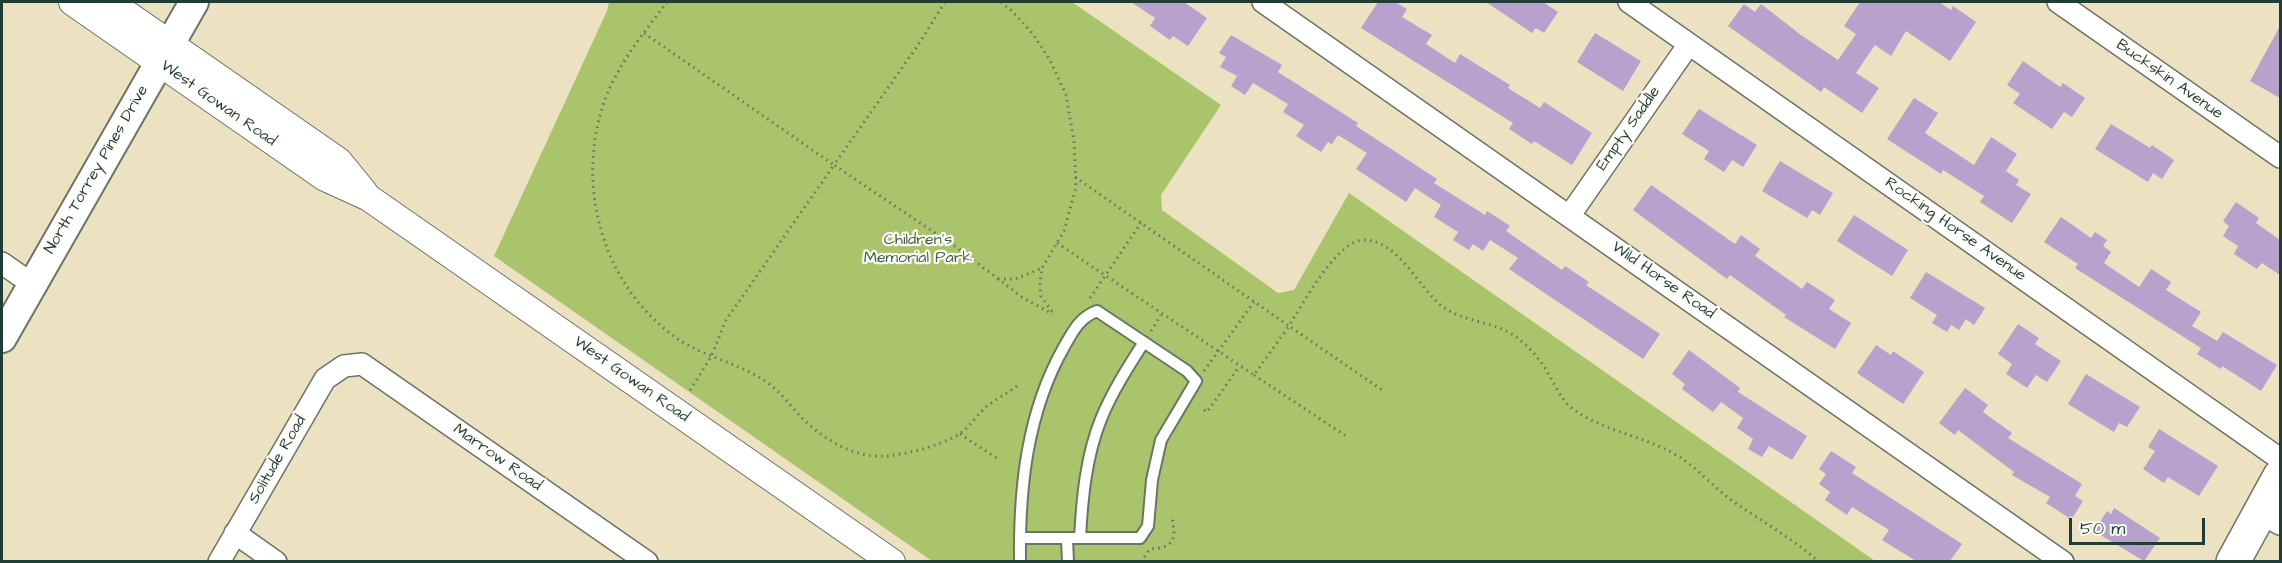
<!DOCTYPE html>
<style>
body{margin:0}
#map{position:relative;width:2282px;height:563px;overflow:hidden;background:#ece1c0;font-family:"Architects Daughter",sans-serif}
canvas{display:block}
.frame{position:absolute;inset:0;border:3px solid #1f3d34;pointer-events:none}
.scale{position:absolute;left:2069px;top:518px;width:136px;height:27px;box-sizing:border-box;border:3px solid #1f3d34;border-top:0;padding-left:8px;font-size:18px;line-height:21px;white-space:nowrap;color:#1f3d34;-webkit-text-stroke:4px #fdfcf7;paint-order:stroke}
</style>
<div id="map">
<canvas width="2282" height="563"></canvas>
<div class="frame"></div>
<div class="scale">50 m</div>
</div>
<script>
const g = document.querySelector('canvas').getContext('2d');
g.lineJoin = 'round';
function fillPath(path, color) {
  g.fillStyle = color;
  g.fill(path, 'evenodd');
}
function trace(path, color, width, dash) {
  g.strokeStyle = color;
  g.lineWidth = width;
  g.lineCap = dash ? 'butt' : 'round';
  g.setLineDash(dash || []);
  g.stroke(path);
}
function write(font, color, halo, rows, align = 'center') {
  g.font = font + ' "Architects Daughter",sans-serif';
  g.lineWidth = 4.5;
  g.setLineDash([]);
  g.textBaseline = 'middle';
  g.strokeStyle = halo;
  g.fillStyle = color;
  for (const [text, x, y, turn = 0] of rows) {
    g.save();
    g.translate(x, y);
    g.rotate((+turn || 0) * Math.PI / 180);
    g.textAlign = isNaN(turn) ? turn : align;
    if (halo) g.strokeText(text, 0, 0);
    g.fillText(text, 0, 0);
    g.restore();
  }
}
fillPath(new Path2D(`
 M609 2H1072L1221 105 1161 195 1162 210 1278 293 1294 290 1349 193 1875 561H932L494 256 607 11Z`), '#a9c46b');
fillPath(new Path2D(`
 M1131 2H1184L1207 18 1188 46 1173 36 1170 40 1150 26 1155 18Z
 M1378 2H1395L1407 9 1402 17 1432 35 1426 44 1455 63 1460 54 1510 85 1508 88 1540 108 1544 102 1592 133 1572 165 1534 141 1532 144 1509 129 1513 123 1361 28Z
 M1486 2H1543L1558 12 1544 33 1536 28 1532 33Z
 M1860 2H1939L1951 10 1953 6 1976 22 1950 61 1906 31 1891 56 1875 45 1856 73 1879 88 1862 113 1824 87 1821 92 1728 26 1744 4 1755 12 1761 4 1801 35 1838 60 1856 34 1844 26Z
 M2280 26V98L2250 81Z
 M1595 33 1641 61 1623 91 1577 62Z
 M1231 35 1282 65 1278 72 1358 123 1356 126 1437 179 1434 183 1485 215 1487 211 1510 226 1506 231 1562 270 1565 266 1589 282 1586 285 1660 334 1643 359 1509 269 1518 258 1490 240 1483 251 1473 244 1469 250 1453 240 1458 232 1434 217 1441 205 1415 188 1406 202 1356 169 1367 153 1338 135 1332 144 1328 142 1321 152 1296 136 1304 125 1283 112 1288 104 1253 83 1245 95 1231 86 1237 76 1220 67 1226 57 1219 53Z
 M2023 61 2060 87 2063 83 2085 98 2072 117 2064 112 2052 129 2013 103 2020 94 2007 85Z
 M1914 98 1938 113 1925 133 1974 165 1991 137 2017 154 2006 171 2019 180 2016 185 2031 194 2012 223 1980 202 1984 196 1943 170 1941 174 1887 139Z
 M1699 109 1757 145 1743 167 1732 160 1724 172 1704 159 1709 151 1682 134Z
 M2111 124 2150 148 2152 145 2174 160 2162 179 2153 173 2148 182 2095 149Z
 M1780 161 1833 193 1820 215 1812 210 1807 218 1762 191Z
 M1651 185 1735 244 1741 235 1760 249 1755 256 1802 289 1807 282 1835 300 1829 309 1851 323 1835 349 1784 317 1786 315 1730 275 1727 279 1633 210Z
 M2236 202 2259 218 2256 223 2280 240V275L2262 263 2257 269 2234 254 2238 246 2223 236 2229 226 2223 221Z
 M1854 215 1908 250 1892 276 1837 241Z
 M2061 217 2091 238 2095 232 2107 240 2103 246 2111 252 2104 263 2139 287 2151 269 2171 282 2166 290 2201 312 2192 326 2217 341 2223 332 2277 365 2261 391 2222 366 2221 369 2197 354 2201 348 2075 268 2078 264 2044 242Z
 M1926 272 1985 308 1974 325 1966 319 1959 330 1951 325 1947 332 1932 323 1937 315 1910 298Z
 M2018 324 2039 338 2035 344 2061 361 2047 382 2036 375 2027 388 2006 374 2012 364 1998 354Z
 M1876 345 1891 355 1893 351 1924 372 1903 404 1857 373Z
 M1689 350 1740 388 1738 392 1807 436 1792 460 1769 446 1762 457 1748 449 1753 439 1737 428 1743 418 1721 402 1713 412 1682 389 1685 384 1672 374Z
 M2086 374 2140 407 2127 427 2119 423 2114 432 2068 404Z
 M1965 388 1988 405 1983 412 2012 433 2008 438 2082 484 2075 496 2083 501 2073 517 2070 516 2069 518 2046 503 2050 497 2012 475 2014 472 1958 430 1955 435 1939 423Z
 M2159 429 2218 466 2199 496 2168 477 2164 483 2143 469 2155 451 2148 447Z
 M1831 451 1856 467 1852 473 1962 544 1950 561H1916L1882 540 1889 530 1852 507 1847 515 1825 500 1830 492 1819 484 1826 474 1819 469Z
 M2114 508 2160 538 2144 561 2094 531 2107 511 2111 514Z`), '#b6a2cd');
const service = new Path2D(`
 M1020 538H1140L1148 526 1152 480 1161 440 1196 381 1187 371 1097 311C1079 318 1073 331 1064 347 1027 412 1019 488 1020 562
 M1080 538C1082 499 1086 456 1101 419 1112 392 1128 367 1144 342
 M1067 539 1068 562`);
const minor = new Path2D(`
 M1263 2 2063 562
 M1629 2 2280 459
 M2058 2 2280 157
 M1570 215 1689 44
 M2 263 32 284
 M2260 513 2280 524
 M235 533 276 562
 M219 562 325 379 344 366 362 364 647 562`);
const tertiary = new Path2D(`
 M72 2 325 178 369 198 892 562
 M110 2 339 161 365 193`);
const secondary = new Path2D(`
 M2 338 194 2`);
const primary = new Path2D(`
 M2233 562 2280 476`);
trace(service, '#677665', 14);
trace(minor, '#677665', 24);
trace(tertiary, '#677665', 28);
trace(secondary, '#677665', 32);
trace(primary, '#677665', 36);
trace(new Path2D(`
 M667 2C645 31 619 63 606 97 574 182 601 284 675 337 703 357 737 362 765 381 779 390 789 404 800 416 822 439 855 459 888 456 911 453 938 446 958 435 969 428 977 415 987 406 997 399 1007 393 1017 386
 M945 2 918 45 834 165 959 249 1023 298 1053 314
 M1001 2 1013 12 1033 34 1050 60 1066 95 1074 141 1076 187 1064 231 1042 268 1040 284 1041 296 1053 313
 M644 33 834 165 726 320 711 357 689 392
 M1075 177 1289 326C1302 305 1338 238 1365 240 1399 241 1419 289 1443 307 1462 321 1489 321 1510 333 1522 340 1532 350 1540 361 1552 376 1558 398 1573 409 1602 430 1638 435 1669 451 1693 463 1709 483 1730 499 1759 520 1791 537 1819 562
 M1057 243 1254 375 1289 326 1382 390
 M998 279H1015L1042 268
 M1090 298 1141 223
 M1151 331 1161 315
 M1204 371 1254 302
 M1254 375 1349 438
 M1204 410 1207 412 1239 367
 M960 434 998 459
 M1141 562 1150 549C1175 547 1176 540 1172 517`), '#677665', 3, [1.5, 4.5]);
trace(service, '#fff', 10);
trace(minor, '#fff', 21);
trace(tertiary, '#fff', 26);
trace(secondary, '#fff', 28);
trace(primary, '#fff', 33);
write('16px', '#1f3d34', '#fdfcf7', [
 ["Buckskin Avenue",2169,80,35],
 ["West Gowan Road",218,104,35],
 ["Empty Saddle",1629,129,-55],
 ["North Torrey Pines Drive",97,170,-60],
 ["Rocking Horse Avenue",1955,230,35],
 ["Wild Horse Road",1663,281,35],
 ["West Gowan Road",631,380,35],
 ["Marrow Road",497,458,35],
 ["Solitude Road",278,460,-60]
]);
write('16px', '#425f42', '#fdfcf7', [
 ["Children's",918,241],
 ["Memorial Park",918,259]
]);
</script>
